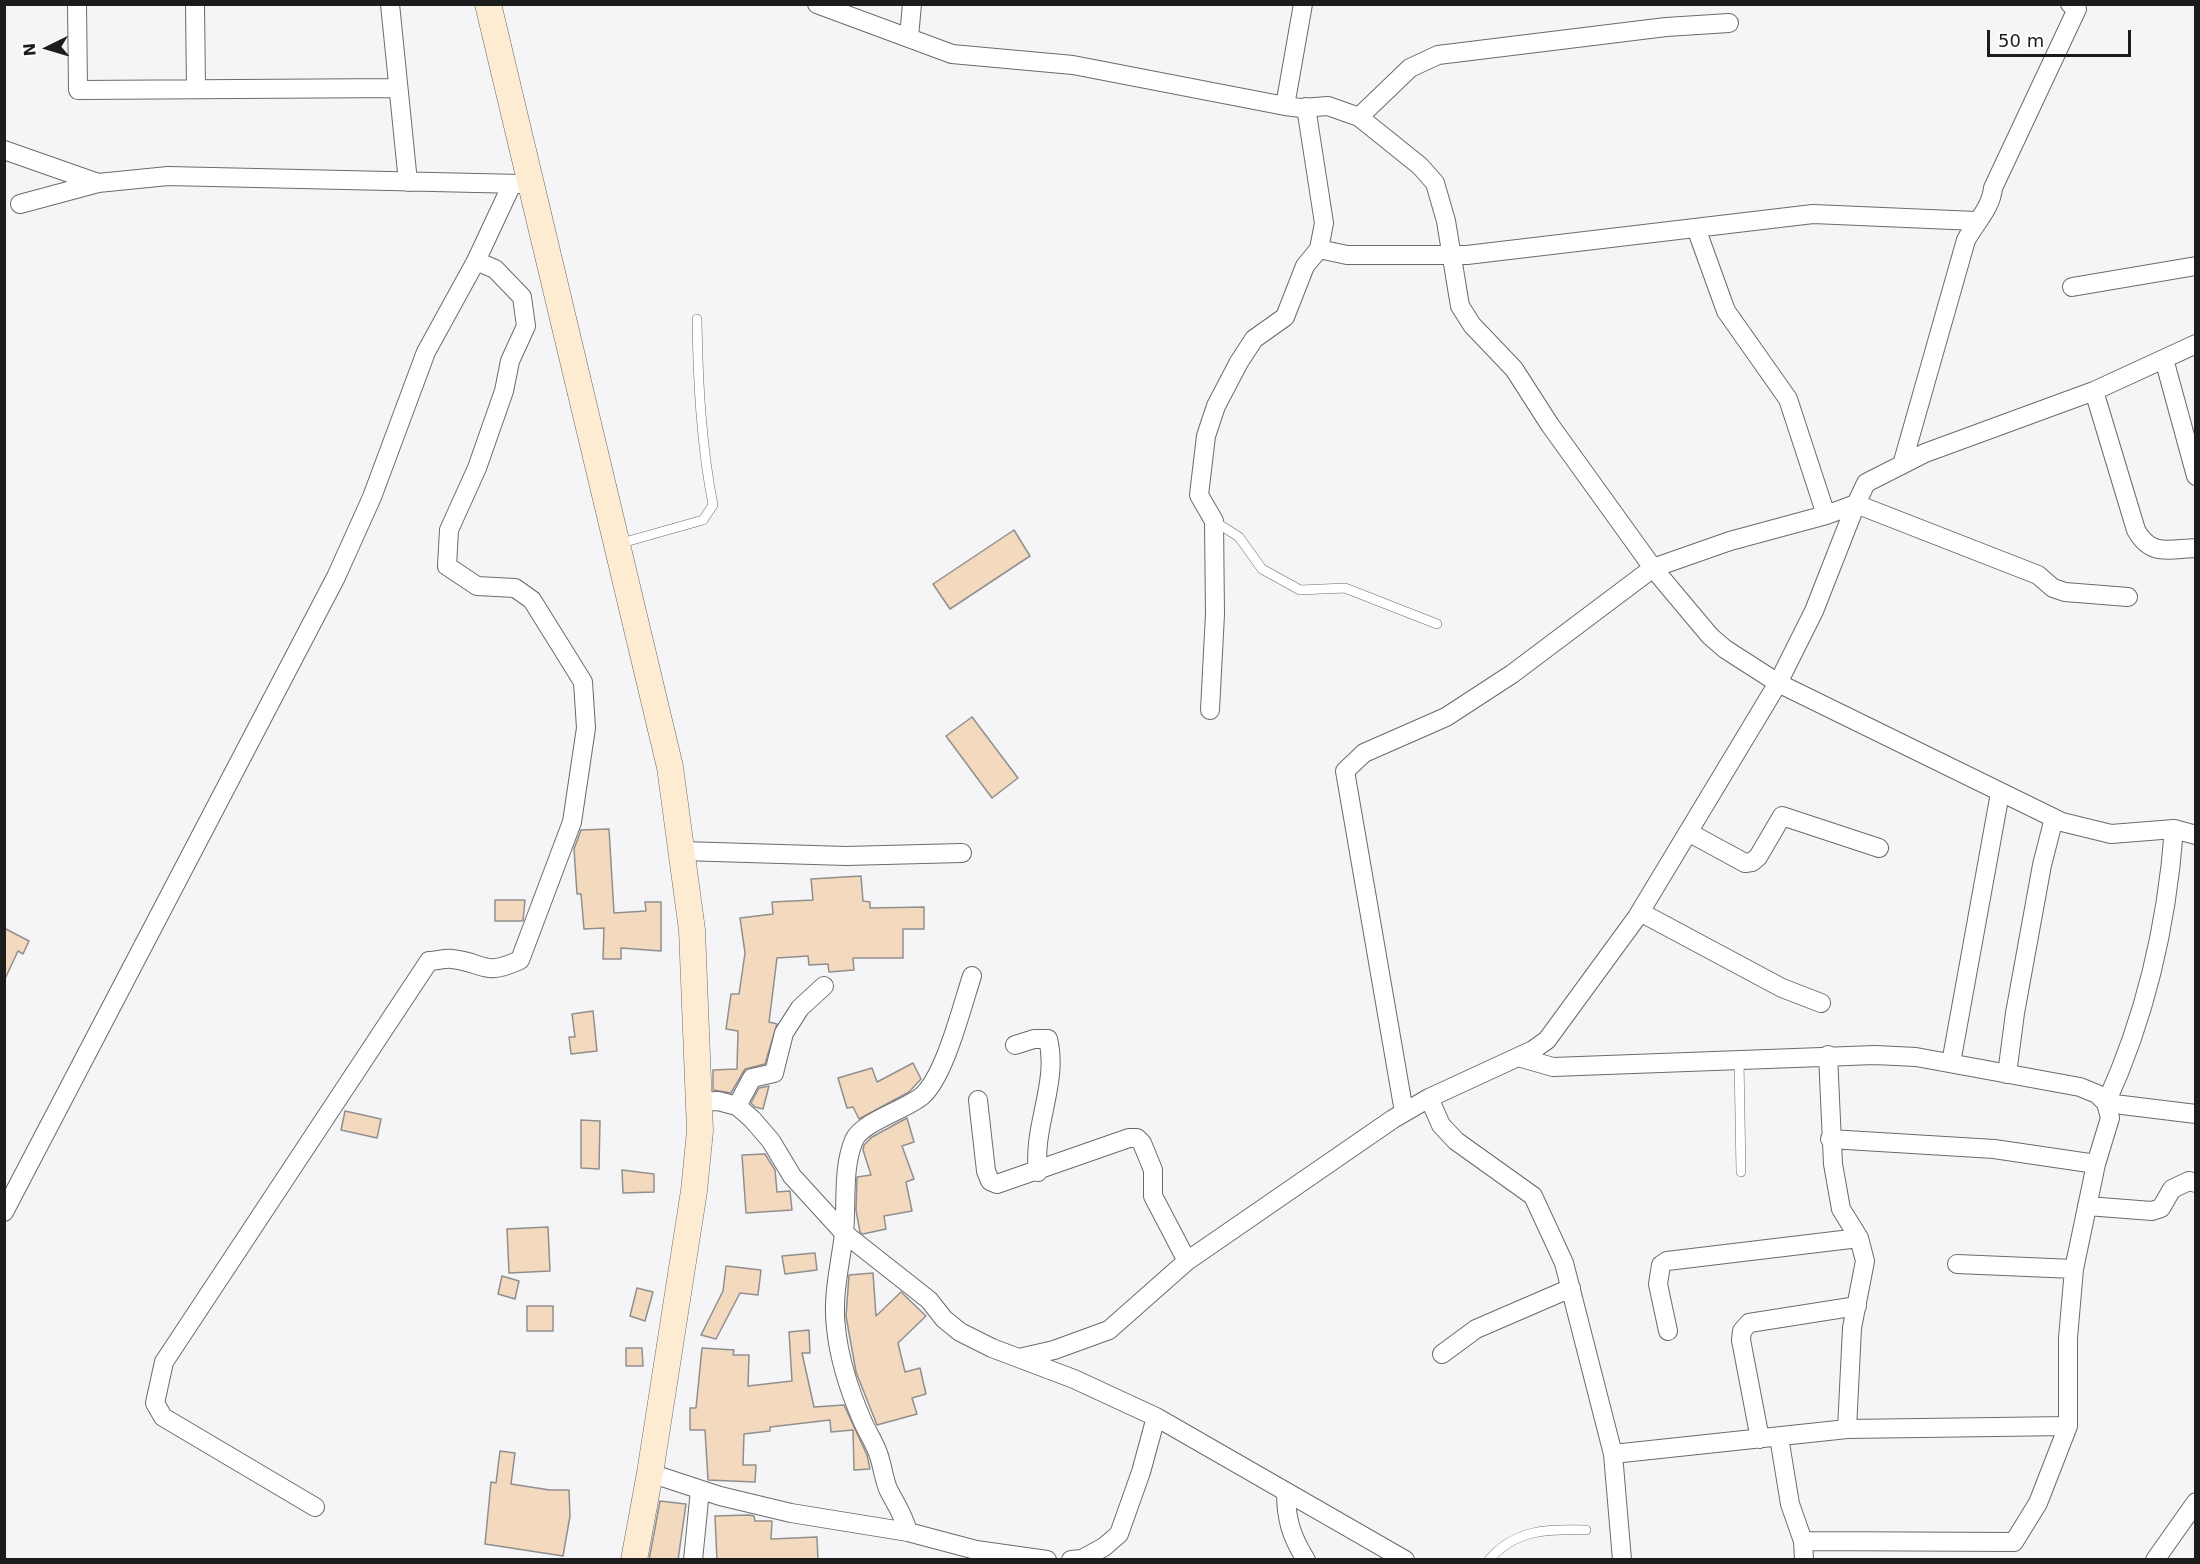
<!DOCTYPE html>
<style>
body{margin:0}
#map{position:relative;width:2200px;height:1564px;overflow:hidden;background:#f5f5f7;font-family:"DejaVu Sans",sans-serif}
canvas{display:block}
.frame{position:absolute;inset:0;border:6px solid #1c1c1d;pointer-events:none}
.north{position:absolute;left:18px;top:18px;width:60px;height:60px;-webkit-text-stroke:4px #fff;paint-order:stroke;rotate:265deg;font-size:16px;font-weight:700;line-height:24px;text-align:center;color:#1c1c1d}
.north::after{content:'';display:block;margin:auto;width:21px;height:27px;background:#1c1c1d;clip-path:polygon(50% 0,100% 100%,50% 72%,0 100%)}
.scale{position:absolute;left:1987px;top:30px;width:144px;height:27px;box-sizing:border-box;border:3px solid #1c1c1d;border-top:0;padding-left:8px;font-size:18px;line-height:21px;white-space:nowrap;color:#1c1c1d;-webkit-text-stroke:4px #fff;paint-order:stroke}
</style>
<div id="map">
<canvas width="2200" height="1564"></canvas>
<div class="frame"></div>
<div class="north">N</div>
<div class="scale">50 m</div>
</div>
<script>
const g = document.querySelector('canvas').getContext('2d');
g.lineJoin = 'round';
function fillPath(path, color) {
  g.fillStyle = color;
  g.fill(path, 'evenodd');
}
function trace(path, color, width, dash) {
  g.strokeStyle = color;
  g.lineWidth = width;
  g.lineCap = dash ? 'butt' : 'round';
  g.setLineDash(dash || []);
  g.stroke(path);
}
const building = new Path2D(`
 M1014 530 1030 556 950 609 933 584Z
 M972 717 1018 778 992 798 946 736Z
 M609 829 614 913 646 911 645 902H661V951L621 948V959H603L604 928 584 929 581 894H577L574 849 581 830Z
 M861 876 863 901 870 902V908L924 907V929H903V958H853L854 970 829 972 828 964 809 965 808 956 777 958 769 1022 777 1024 765 1064 745 1069 731 1093 713 1090V1070L737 1069 738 1031 726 1029 731 994H739L745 953 740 918 773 914 772 902 813 900 811 879Z
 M495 900H525L523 921H495Z
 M4 928 29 941 23 954 18 951 4 981Z
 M593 1011 597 1051 571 1054 569 1037H575L572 1014Z
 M913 1063 921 1079 909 1092 859 1119 853 1107 847 1108 838 1078 872 1068 877 1082Z
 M769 1086 763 1109 755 1107 751 1103 759 1088Z
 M345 1111 381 1119 377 1138 341 1130Z
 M907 1118 914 1142 902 1146 914 1179 906 1182 912 1211 884 1216 886 1229 863 1234 860 1232 856 1210 857 1177 871 1175 863 1150 864 1145 872 1137Z
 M581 1120 600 1121 599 1169 581 1168Z
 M765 1154 775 1170 777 1192 790 1191 792 1210 746 1213 742 1155Z
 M622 1170 654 1174V1192L623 1193Z
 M548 1227 550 1271 509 1273 507 1229Z
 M815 1253 817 1270 785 1274 782 1256Z
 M726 1266 761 1270 758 1295 740 1293 716 1339 701 1335 723 1291Z
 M873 1273 876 1316 901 1292 926 1316 898 1343 905 1372 920 1368 926 1394 912 1398 917 1414 877 1425 856 1372 846 1316 849 1275Z
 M502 1276 519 1281 515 1299 498 1294Z
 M637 1288 653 1292 645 1321 630 1316Z
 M527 1306H553V1331H527Z
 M809 1330 810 1353H802L814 1407 844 1405 867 1455 870 1469 854 1470 853 1430 831 1432 830 1420 770 1427V1431L744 1434 743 1465H756L755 1482 708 1480 705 1430H690V1408H696L702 1348 734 1350 733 1355H749L748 1386 792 1381 789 1332Z
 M626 1348H642L643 1366H626Z
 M500 1451 515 1453 511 1484 550 1490H569L570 1516 563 1556 485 1544 491 1482 496 1483Z
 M660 1501 686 1504 678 1560H649Z
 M749 1515 754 1516 755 1521H772L771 1539 817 1537 818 1560H717L715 1516Z`);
fillPath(building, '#f3d9bd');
trace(building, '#918f8e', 1.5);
const lane = new Path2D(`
 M1214 521 1239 537 1262 569 1300 590 1345 588 1437 624
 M618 544 703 520 713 505C701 443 698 382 697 319
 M1739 1060 1741 1172
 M1489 1560C1515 1529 1548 1529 1586 1530`);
const street = new Path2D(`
 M77 4 78 90 398 88
 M195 4 196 89
 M390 4 408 182
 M817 4 952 54 1073 65 1285 106 1301 108 1328 106 1359 117 1420 166 1435 183 1446 221 1460 306 1472 325 1514 369 1550 425 1653 568 1710 636 1725 649 1778 683 2062 822 2111 834 2174 829 2196 835
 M909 37 912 4
 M1285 106 1303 4
 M1359 117 1410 68 1438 55 1666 27 1729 23
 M4 150 98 183 20 204
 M98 183 168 176 521 184
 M1696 228 1726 311 1788 399 1826 515
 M1319 249 1347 255H1467L1813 214 1976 221
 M2072 287 2196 266
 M2164 359 2196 476
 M2094 391 2136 530C2151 557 2168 549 2196 548
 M1902 465 1966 240C1976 222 1991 208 1993 188L2077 9 2070 4
 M1210 710 1215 614 1214 521 1199 495 1206 436 1216 406 1239 362 1254 339 1285 317 1305 266 1319 249 1324 223 1306 107
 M2174 829C2167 924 2146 1016 2106 1103L2196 1114
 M1688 832 1745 863 1752 862 1758 857 1782 816 1879 848
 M682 851 846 856 962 853
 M1640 912 1782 988 1821 1003
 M1015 1045 1034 1039H1048C1059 1083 1032 1127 1038 1172
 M1828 1055 1833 1164 1841 1209 1859 1238 1865 1261 1852 1328 1847 1429
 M1518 1057 1553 1067 1875 1055 1916 1057 2080 1087 2097 1094 2106 1103 2110 1118 2096 1164 2074 1269 2068 1338V1426L2038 1503 2014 1542 1803 1541
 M1951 1063 2000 793
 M2007 1074 2015 1013 2042 865 2054 818
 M1429 1098 1441 1125 1456 1141 1533 1196 1564 1263 1613 1454 1622 1560
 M978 1100 986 1171 990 1181 997 1184 1129 1138H1137L1142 1143 1153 1170V1196L1187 1261
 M699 1102 718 1101 737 1106 752 1119 771 1141 792 1176 844 1233 929 1300 944 1319 960 1332 992 1348 1074 1379 1156 1417 1405 1560
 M737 1106 752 1078 774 1073 784 1033 800 1008 824 986
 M1404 1112 1345 771 1364 753 1446 717 1512 674 1653 568 1730 541 1826 515 1856 504 1866 483 1925 453 2094 391 2196 344
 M1830 1139 1994 1149 2096 1164
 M2087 1206 2152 1211 2161 1208 2172 1189 2189 1181 2196 1183
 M4 1212 336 577 372 497 426 352 476 261 512 184
 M1957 1264 2074 1269
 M1668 1331 1658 1284 1661 1265 1667 1261 1859 1238
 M1442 1354 1476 1329 1571 1288
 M1019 1358 1054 1350 1109 1330 1187 1261 1393 1119 1429 1098 1533 1050 1547 1040 1637 917 1778 683 1814 611 1856 504 2038 575 2053 588 2065 592 2128 597
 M1779 1437 1790 1504 1803 1541 1804 1560
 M1760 1439 1741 1340 1742 1331 1749 1323 1857 1306
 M1613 1454 1847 1429 2068 1426
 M650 1473 720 1496 791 1513 908 1532 976 1550 1047 1560
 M1286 1492C1286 1519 1291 1536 1306 1560
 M315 1507 163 1417 155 1403 164 1362 429 961C436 961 445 958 452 959 486 963 483 977 520 960L572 822 586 728 583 682 532 600 515 588 477 586 447 566 449 530 477 468 504 391 510 361 526 326 522 297 495 269 476 261
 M908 1532C904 1516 897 1506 889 1491 884 1481 883 1468 879 1456 875 1443 867 1432 862 1420 850 1392 839 1358 836 1328 832 1296 840 1266 844 1234 847 1203 842 1169 854 1140 862 1122 905 1110 922 1096 945 1076 962 1006 972 976
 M693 1560 700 1490
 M1071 1560 1082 1559 1104 1547 1119 1534 1141 1472 1156 1417
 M2155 1560 2196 1502`);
const secondary = new Path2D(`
 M488 4 670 767 692 930 700 1131 694 1191 650 1473 634 1560`);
trace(lane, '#6a6b6d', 10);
trace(street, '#6a6b6d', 20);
trace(secondary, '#6a6b6d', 27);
trace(lane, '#fff', 9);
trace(street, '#fff', 18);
trace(secondary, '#feecd2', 26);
</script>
